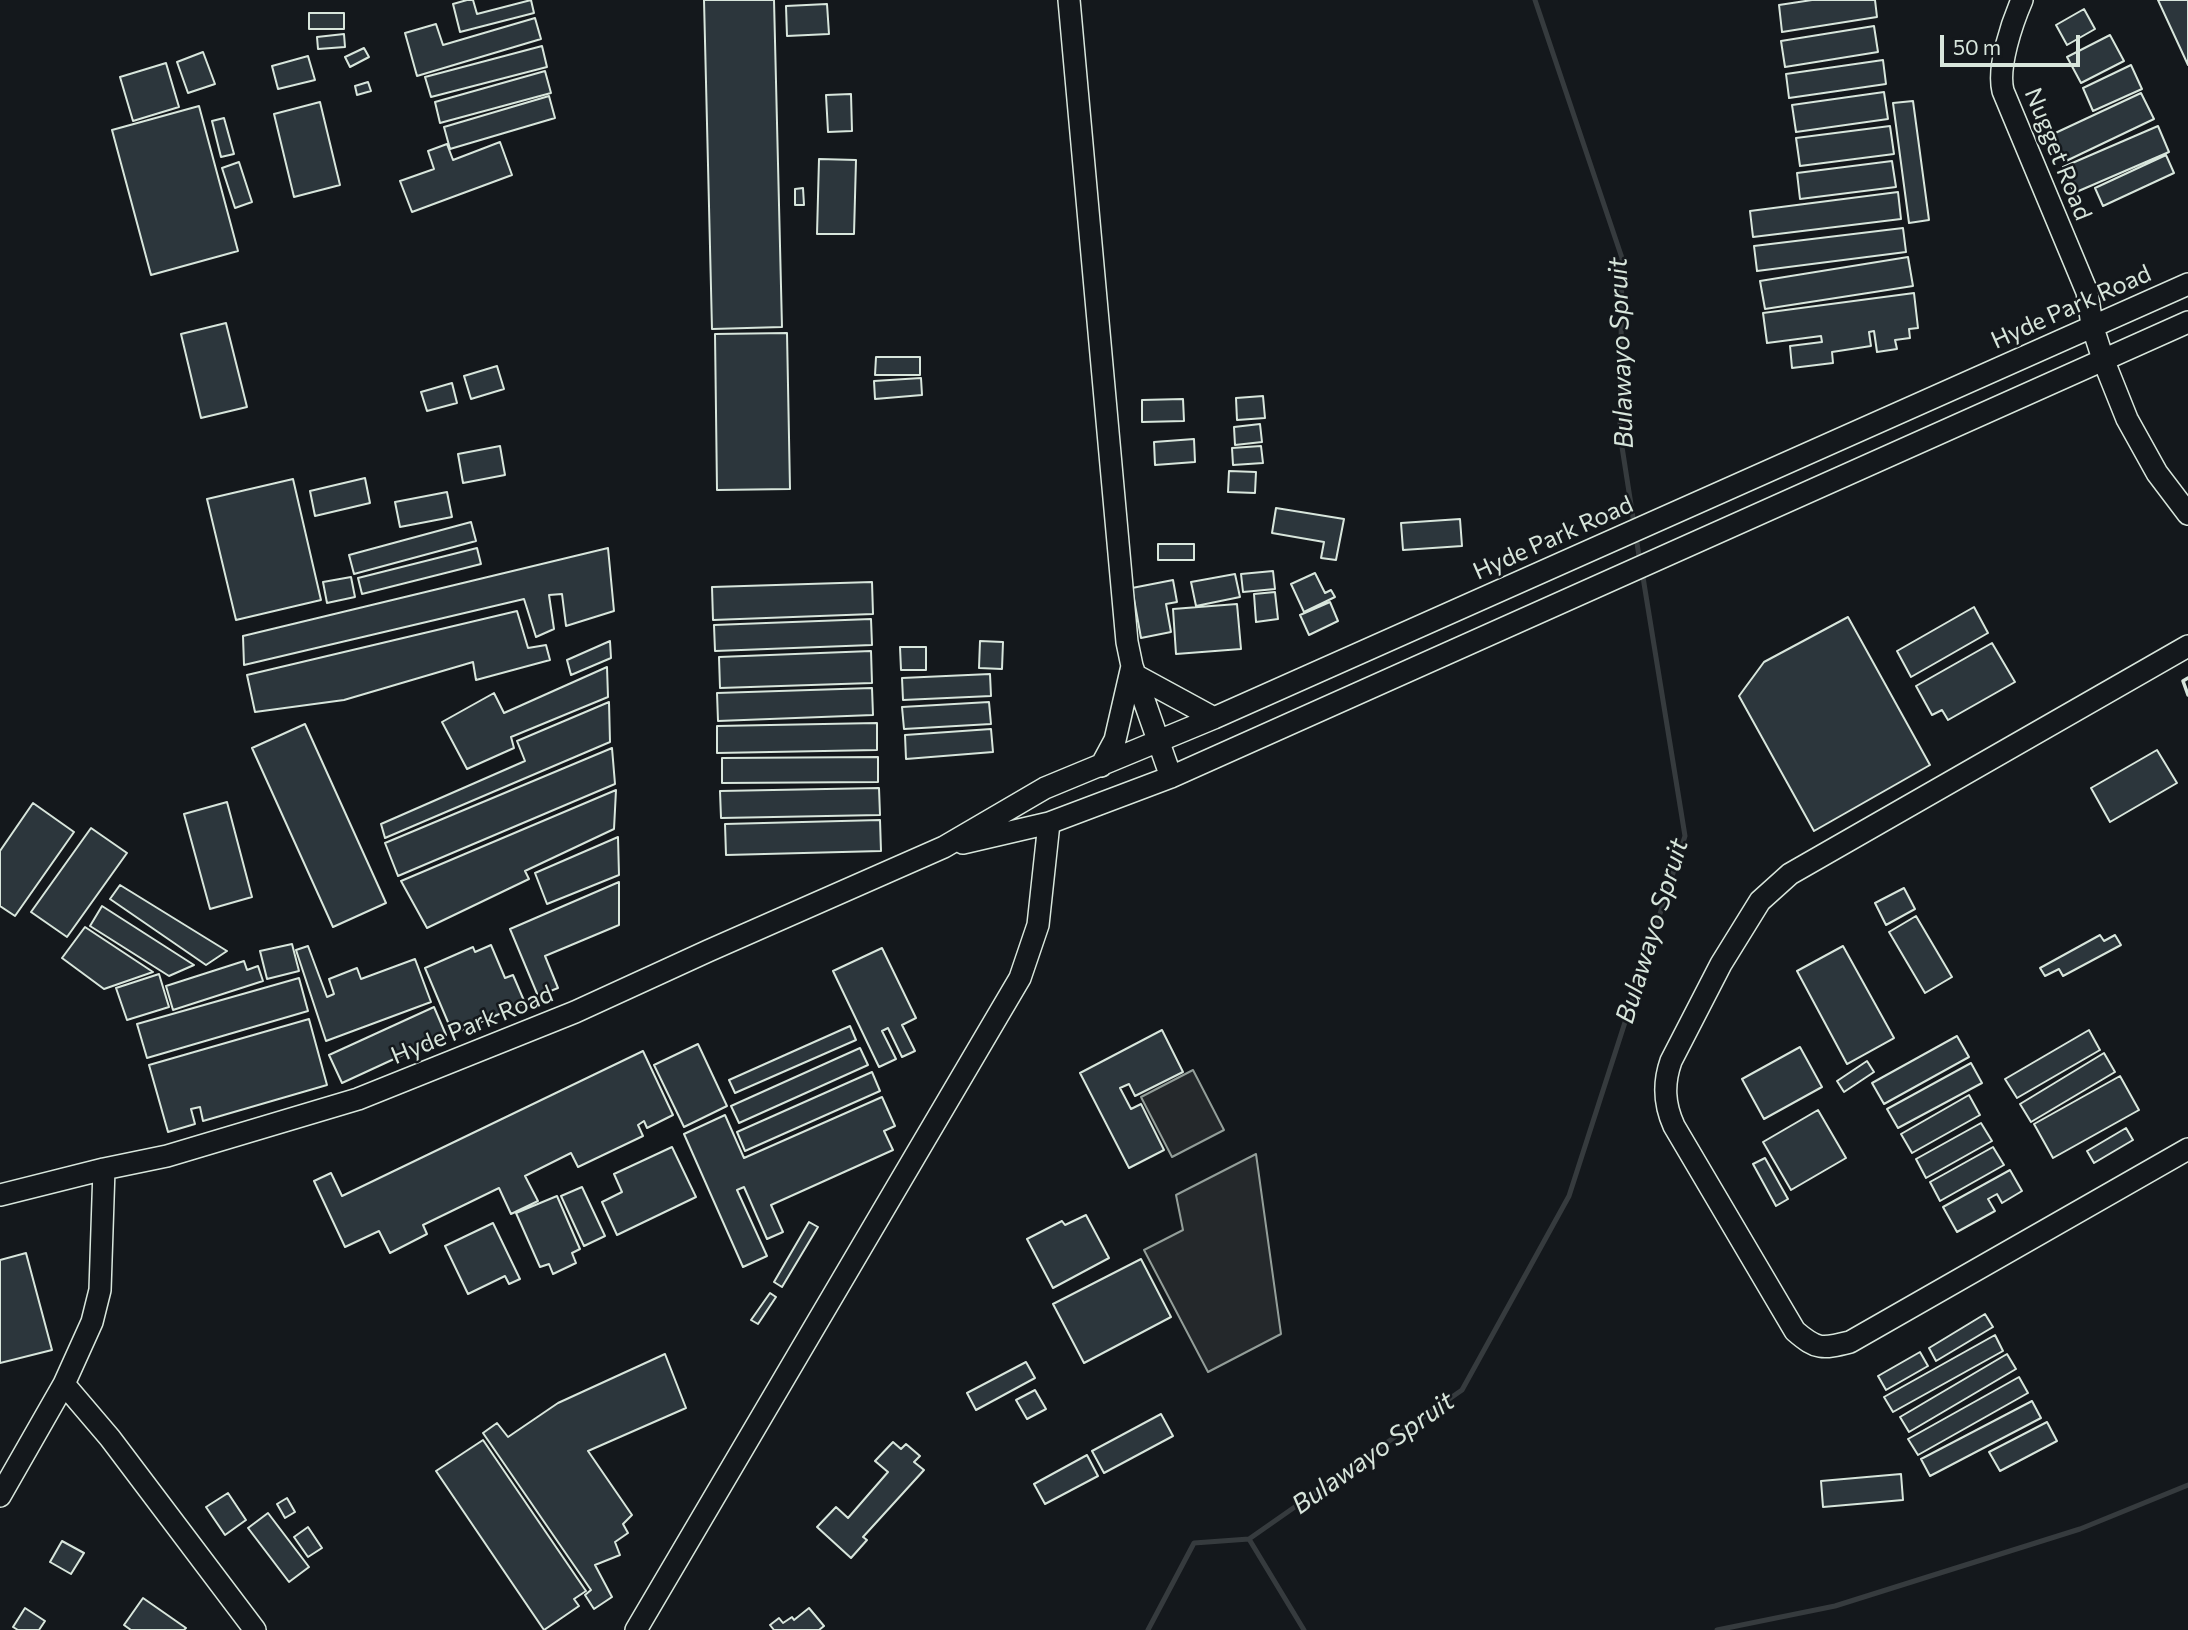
<!DOCTYPE html>
<style>
body{margin:0}
#map{position:relative;width:2188px;height:1630px;overflow:hidden;background:#14181c;font-family:Commissioner,sans-serif}
canvas{display:block}
.scale{position:absolute;left:1940px;top:35px;width:140px;height:32px;box-sizing:border-box;border:4px solid #d8e6dc;border-top:0;padding-left:9px;font-size:21px;line-height:24px;white-space:nowrap;color:#d8e6dc;-webkit-text-stroke:5px #14181c;paint-order:stroke}
</style>
<div id="map">
<canvas width="2188" height="1630"></canvas>
<div class="scale">50 m</div>
</div>
<script>
const g = document.querySelector('canvas').getContext('2d');
g.lineJoin = 'round';
function fillPath(path, color) {
  g.fillStyle = color;
  g.fill(path, 'evenodd');
}
function trace(path, color, width, dash) {
  g.strokeStyle = color;
  g.lineWidth = width;
  g.lineCap = dash ? 'butt' : 'round';
  g.setLineDash(dash || []);
  g.stroke(path);
}
function write(font, color, halo, rows, align = 'center') {
  g.font = font + ' Commissioner,sans-serif';
  g.lineWidth = 5;
  g.setLineDash([]);
  g.textBaseline = 'middle';
  g.strokeStyle = halo;
  g.fillStyle = color;
  for (const [text, x, y, turn = 0] of rows) {
    g.save();
    g.translate(x, y);
    g.rotate((+turn || 0) * Math.PI / 180);
    g.textAlign = isNaN(turn) ? turn : align;
    if (halo) g.strokeText(text, 0, 0);
    g.fillText(text, 0, 0);
    g.restore();
  }
}
const parking = new Path2D(`
 M1193 1070 1224 1130 1172 1157 1141 1097Z
 M1256 1154 1281 1334 1208 1372 1144 1250 1183 1230 1176 1195Z`);
fillPath(parking, '#24282b');
trace(parking, '#939e99', 2);
trace(new Path2D(`
 M1535 0 1622 258 1620 434 1634 524
 M1636 537 1640 562
 M1249 1539 1304 1630
 M1148 1630 1194 1543 1249 1539 1462 1390 1569 1196 1685 836 1642 571
 M1717 1630 1835 1606 2080 1529 2188 1485`), '#363b3e', 5);
const building = new Path2D(`
 M467 0H473L477 14 531 0 534 13 460 32 453 4Z
 M704 0H774L782 327 712 329Z
 M1812 0H1875L1877 17 1782 32 1779 5Z
 M2158 0H2188V65Z
 M827 4 829 34 787 36 786 6Z
 M2084 9 2095 29 2067 45 2056 25Z
 M309 13H344V29H309Z
 M535 18 541 39 417 76 405 33 436 24 443 45Z
 M1874 26 1878 52 1785 67 1781 41Z
 M344 34 345 47 318 49 317 37Z
 M2110 35 2124 61 2081 83 2067 57Z
 M542 46 547 67 431 97 425 77Z
 M364 48 369 57 350 67 345 57Z
 M203 52 215 84 188 93 177 62Z
 M308 56 315 80 278 89 272 66Z
 M1883 60 1886 84 1789 98 1786 74Z
 M166 63 179 107 133 121 120 77Z
 M2131 65 2142 89 2093 111 2083 88Z
 M545 71 551 93 440 123 435 102Z
 M368 82 371 91 357 95 355 86Z
 M1884 92 1888 119 1796 132 1792 105Z
 M2141 93 2154 119 2064 162 2051 135Z
 M851 94 852 131 828 132 826 95Z
 M549 96 555 118 450 149 444 127Z
 M1913 101 1929 220 1909 223 1893 103Z
 M320 102 340 185 294 197 274 114Z
 M199 106 238 251 151 275 112 130Z
 M224 118 234 154 221 157 212 121Z
 M1890 126 1894 154 1800 166 1796 138Z
 M2158 126 2169 152 2074 193 2063 167Z
 M500 142 512 175 412 212 400 181 434 169 428 151 447 144 453 160Z
 M2166 155 2174 173 2103 206 2095 188Z
 M819 159 856 160 854 234H817Z
 M1892 161 1896 187 1800 199 1797 173Z
 M239 162 252 202 235 208 222 168Z
 M803 188 804 205H795V189Z
 M1898 192 1901 219 1753 237 1750 211Z
 M1903 228 1906 252 1757 271 1754 246Z
 M1908 257 1913 286 1765 309 1760 281Z
 M1914 293 1918 328 1909 329 1910 338 1895 340 1897 349 1877 352 1874 331 1869 332 1871 346 1832 352 1833 363 1792 368 1790 346 1822 342 1821 336 1767 343 1763 313Z
 M226 323 247 407 201 418 181 334Z
 M787 333 790 489 717 490 715 334Z
 M876 357H920V375H875Z
 M497 366 504 389 471 399 464 376Z
 M921 378 922 395 875 399 874 381Z
 M452 383 457 403 427 411 421 392Z
 M1263 396 1265 418 1237 420 1236 398Z
 M1183 399 1184 421 1142 422V400Z
 M1260 424 1262 442 1235 445 1234 427Z
 M1194 439 1195 462 1155 465 1154 442Z
 M500 446 505 475 463 483 458 454Z
 M1261 446 1263 463 1233 465 1232 448Z
 M1229 471 1256 472 1255 493 1228 492Z
 M365 478 370 503 315 516 310 491Z
 M293 479 321 600 236 620 207 499Z
 M447 492 452 517 400 527 395 502Z
 M1276 508 1344 519 1336 560 1321 558 1324 542 1272 533Z
 M1460 519 1462 546 1403 550 1401 523Z
 M471 522 476 541 354 574 349 555Z
 M1158 544H1194V560H1158Z
 M477 548 481 564 362 594 358 578Z
 M608 548 614 611 566 626 562 594 549 595 554 629 536 637 524 599 244 665 243 636Z
 M1273 571 1275 589 1243 592 1241 574Z
 M1315 573 1325 593 1331 590 1335 597 1304 612 1291 584Z
 M1235 574 1240 597 1196 606 1191 582Z
 M351 577 355 597 327 603 323 582Z
 M1173 580 1177 602 1166 604 1171 632 1141 638 1132 588Z
 M872 582 873 614 713 620 712 587Z
 M1275 592 1278 619 1256 622 1254 594Z
 M1330 602 1338 621 1309 635 1300 615Z
 M1237 604 1241 649 1176 654 1173 609Z
 M1974 607 1988 633 1911 677 1897 651Z
 M517 611 528 648 546 645 550 660 476 680 473 662 344 700 255 712 247 675Z
 M1848 617 1930 765 1814 831 1739 696 1764 662Z
 M871 619 872 645 715 651 714 625Z
 M610 641 611 658 571 675 567 660Z
 M980 641 1003 642 1002 669 979 668Z
 M1992 643 2015 682 1948 720 1942 710 1932 715 1916 686Z
 M900 647H926V670H901Z
 M871 651 872 683 720 688 719 657Z
 M607 667 608 697 511 737 514 748 467 769 442 722 494 693 504 713Z
 M990 674 991 696 903 700 902 678Z
 M872 688 873 715 718 721 717 693Z
 M609 702 610 742 385 838 381 824 525 761 517 741Z
 M989 702 991 724 904 729 902 707Z
 M877 723V750L717 753V726Z
 M305 724 386 903 333 927 252 748Z
 M991 729 993 752 906 759 905 735Z
 M612 748 615 784 398 876 385 843Z
 M2157 750 2177 783 2110 822 2091 788Z
 M878 757V782L722 783V758Z
 M879 788 880 815 721 818 720 791Z
 M616 790 614 829 525 871 529 879 427 928 401 881Z
 M227 802 252 897 210 909 184 814Z
 M33 803 74 832 15 916 0 906V851Z
 M880 820 881 851 726 855 725 824Z
 M91 828 127 853 67 937 31 912Z
 M618 837 619 875 547 904 535 873Z
 M619 882V925L545 956 558 988 538 996 510 929Z
 M120 885 227 951 206 965 110 899Z
 M1904 888 1915 909 1886 925 1875 903Z
 M102 906 194 965 169 976 90 926Z
 M1916 916 1952 977 1925 993 1889 932Z
 M85 927 153 972 104 989 62 958Z
 M2100 935 2104 941 2115 935 2121 945 2063 976 2059 969 2045 976 2040 968Z
 M292 944 299 971 267 979 260 951Z
 M491 945 505 978 513 975 525 1003 453 1034 425 968 473 947 475 952Z
 M308 946 327 997 334 994 329 979 357 968 361 979 415 959 431 1002 326 1041 296 950Z
 M1843 946 1894 1038 1847 1064 1797 971Z
 M882 948 916 1018 902 1025 915 1051 902 1057 888 1028 882 1031 896 1059 879 1067 833 971Z
 M244 961 247 970 258 966 263 981 173 1010 166 986Z
 M159 974 169 1007 127 1020 116 988Z
 M299 978 308 1011 147 1058 137 1024Z
 M434 1007 446 1035 342 1083 329 1055Z
 M309 1019 327 1085 203 1121 200 1107 191 1109 195 1124 168 1132 149 1065Z
 M850 1026 856 1040 735 1093 729 1080Z
 M1162 1030 1183 1072 1135 1096 1129 1084 1120 1088 1131 1109 1141 1104 1164 1150 1129 1168 1080 1073Z
 M2089 1030 2100 1050 2017 1098 2005 1079Z
 M1957 1036 1969 1057 1884 1104 1872 1083Z
 M698 1044 727 1106 684 1127 654 1065Z
 M1800 1047 1822 1087 1764 1119 1742 1079Z
 M860 1048 868 1065 739 1123 731 1106Z
 M643 1051 673 1115 647 1128 644 1121 638 1125 643 1136 578 1167 571 1153 525 1176 538 1201 511 1214 499 1188 423 1225 427 1234 390 1253 379 1231 345 1247 314 1181 331 1173 342 1196Z
 M2104 1053 2115 1072 2031 1122 2020 1104Z
 M1867 1061 1874 1072 1844 1092 1837 1081Z
 M1971 1063 1982 1083 1898 1128 1887 1109Z
 M872 1072 880 1091 745 1151 737 1132Z
 M2120 1076 2139 1110 2053 1158 2034 1124Z
 M1969 1095 1980 1115 1912 1153 1901 1134Z
 M882 1097 895 1126 884 1131 893 1150 771 1205 783 1232 767 1239 744 1187 737 1190 767 1256 743 1267 684 1134 725 1115 744 1158Z
 M1818 1110 1846 1158 1791 1190 1763 1142Z
 M1981 1123 1992 1141 1926 1178 1916 1159Z
 M2126 1128 2133 1140 2094 1163 2087 1151Z
 M672 1147 696 1197 617 1235 602 1202 622 1192 614 1174Z
 M1993 1147 2004 1165 1940 1201 1930 1182Z
 M1765 1158 1788 1199 1776 1206 1753 1164Z
 M2010 1170 2022 1191 2002 1203 1997 1194 1988 1199 1995 1211 1957 1232 1943 1207Z
 M582 1187 605 1236 584 1246 561 1196Z
 M557 1196 580 1249 572 1253 576 1263 553 1274 549 1264 540 1267 516 1213Z
 M1086 1215 1109 1258 1053 1288 1027 1239 1062 1221 1065 1225Z
 M809 1222 818 1227 782 1287 774 1282Z
 M493 1223 520 1279 509 1284 505 1276 468 1294 445 1246Z
 M26 1253 52 1350 0 1363V1260Z
 M1141 1259 1171 1317 1084 1363 1053 1304Z
 M770 1293 776 1297 758 1324 751 1320Z
 M1985 1314 1993 1327 1936 1361 1929 1348Z
 M1995 1335 2003 1351 1893 1412 1884 1397Z
 M1920 1352 1928 1366 1886 1390 1878 1376Z
 M665 1354 686 1408 588 1451 632 1515 623 1524 628 1533 615 1542 620 1555 595 1565 612 1597 594 1609 585 1595 591 1590 483 1433 497 1423 508 1437 558 1403Z
 M2007 1354 2016 1369 1909 1432 1900 1417Z
 M1026 1362 1035 1378 976 1410 967 1393Z
 M2019 1377 2028 1393 1918 1455 1908 1439Z
 M1035 1390 1046 1409 1027 1419 1016 1400Z
 M2032 1401 2041 1418 1930 1476 1921 1459Z
 M1161 1414 1173 1436 1104 1473 1092 1451Z
 M2047 1422 2057 1441 2000 1471 1989 1452Z
 M483 1440 586 1591 574 1599 579 1606 544 1630 436 1471Z
 M893 1442 901 1449 906 1444 920 1456 914 1462 924 1470 863 1537 867 1540 851 1558 817 1527 836 1507 848 1518 888 1472 875 1461Z
 M1087 1455 1098 1476 1045 1504 1034 1484Z
 M1901 1474 1903 1500 1823 1507 1821 1481Z
 M228 1493 246 1520 225 1535 206 1507Z
 M287 1498 295 1512 285 1518 277 1504Z
 M268 1513 309 1567 289 1582 248 1528Z
 M308 1527 322 1548 308 1557 294 1537Z
 M62 1541 84 1553 71 1574 50 1562Z
 M143 1598 186 1628 184 1630H131L124 1625Z
 M25 1608 45 1621 39 1630H18L13 1627Z
 M809 1608 824 1626 819 1630H774L770 1625 779 1618 783 1623 792 1617 794 1620Z`);
fillPath(building, '#2c363c');
trace(building, '#d8e6dc', 2);
const minor = new Path2D(`
 M1069 0 1127 642 1132 666 1171 777
 M2022 0C2012 23 1997 67 2003 91L2087 292 2092 325 2103 359 2127 419 2157 473 2188 514
 M2188 646 1790 874 1760 901 1721 964 1671 1061C1663 1084 1664 1104 1674 1126L1795 1331C1817 1350 1822 1349 1850 1342L2188 1149
 M1135 675 1214 718
 M1101 766 1115 740 1132 666
 M963 843 1049 823 1171 777 2188 322
 M0 1195 104 1169 167 1156 358 1099 575 1012 708 951 944 847 1045 788 1214 718 2188 284
 M64 1384 110 1438 255 1630
 M0 1496 64 1384 92 1322 100 1290 104 1169
 M636 1630 1020 978 1038 925 1049 823`);
trace(minor, '#d8e6dc', 24);
trace(minor, '#14181c', 21);
trace(new Path2D(`
 M2188 678 2183 681 2188 695`), '#d8e6dc', 3.5);
write('24px', '#d8e6dc', '#14181c', [
 ["Nugget Road",2058,154,68],
 ["Hyde Park Road",2071,307,-24],
 ["Hyde Park Road",1553,538,-24],
 ["Hyde Park Road",472,1025,-22]
]);
write('italic 26px', '#d8e6dc', '#14181c', [
 ["Bulawayo Spruit",1621,353,-92],
 ["Bulawayo Spruit",1652,931,-73],
 ["Bulawayo Spruit",1373,1453,-35]
]);
</script>
